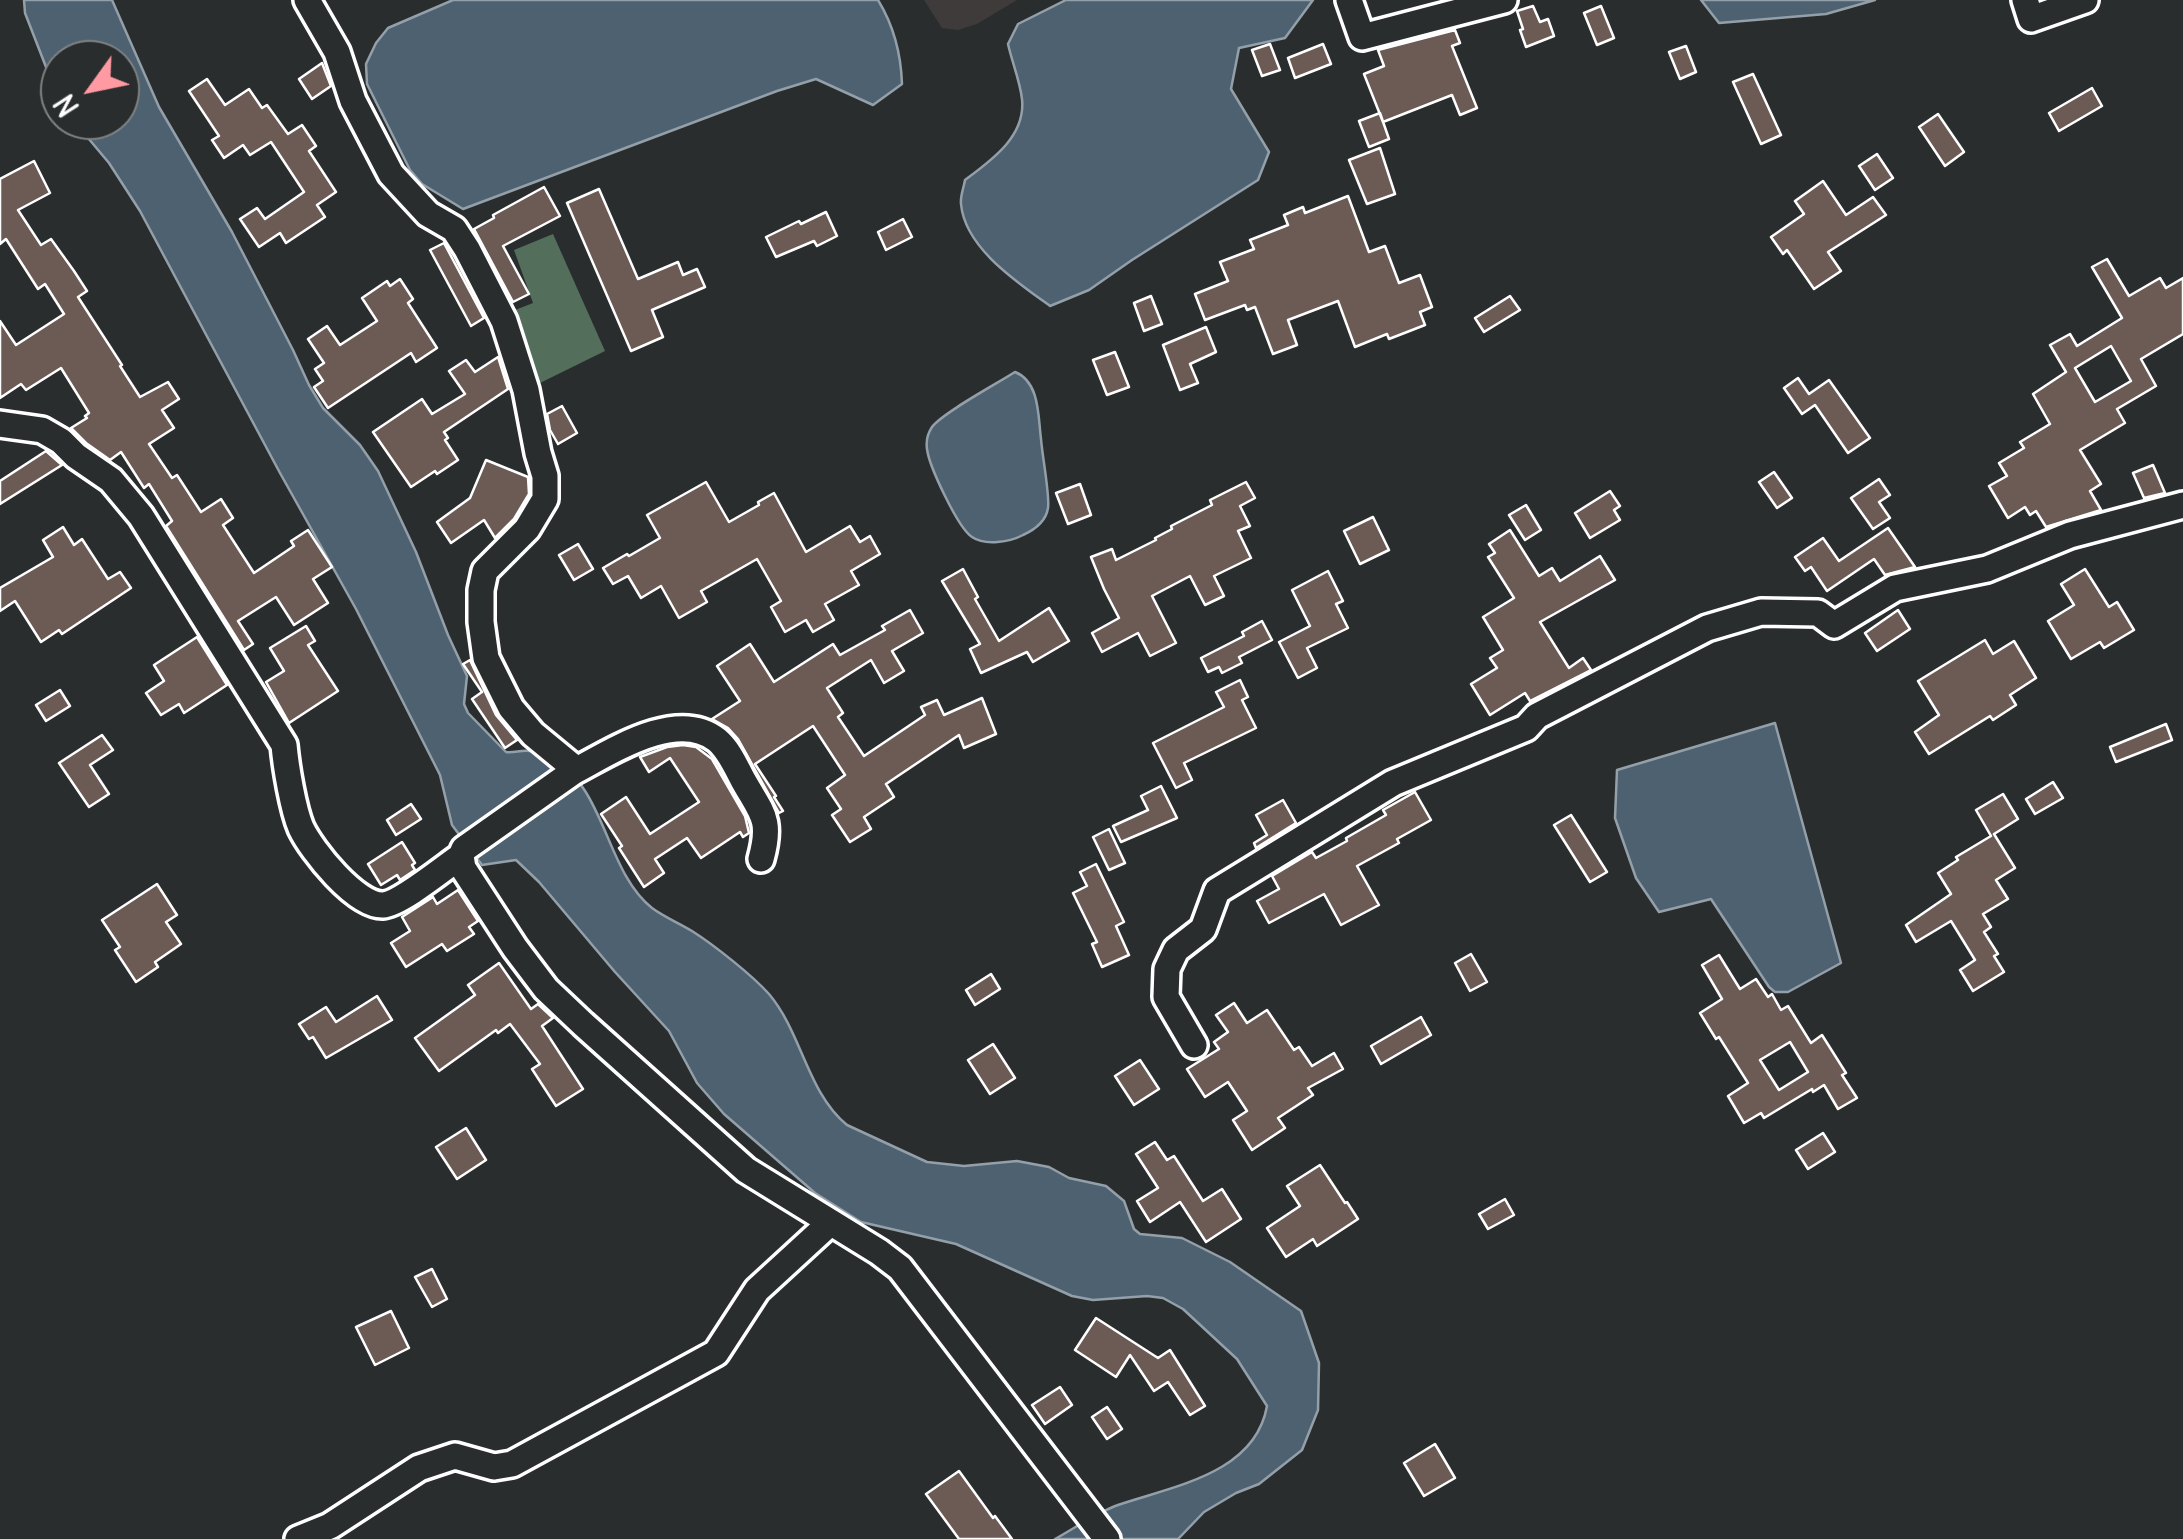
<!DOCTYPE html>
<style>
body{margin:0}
#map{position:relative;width:2183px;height:1539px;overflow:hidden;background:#2a2d2e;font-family:Delius,sans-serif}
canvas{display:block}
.north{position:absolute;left:40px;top:40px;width:100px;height:100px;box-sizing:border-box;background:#2a2d2e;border:2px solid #7f8182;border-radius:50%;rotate:237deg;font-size:28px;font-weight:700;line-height:40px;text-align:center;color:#fff}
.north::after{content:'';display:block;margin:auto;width:35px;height:45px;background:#ff9aa2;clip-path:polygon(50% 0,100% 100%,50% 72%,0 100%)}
</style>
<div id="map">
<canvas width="2183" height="1539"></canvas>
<div class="north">N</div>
</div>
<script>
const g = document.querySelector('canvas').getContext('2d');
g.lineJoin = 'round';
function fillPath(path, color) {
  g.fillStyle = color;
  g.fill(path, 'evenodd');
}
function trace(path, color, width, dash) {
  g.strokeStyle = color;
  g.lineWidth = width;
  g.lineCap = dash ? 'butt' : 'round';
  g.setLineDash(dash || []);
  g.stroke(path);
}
fillPath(new Path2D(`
 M924 0H1017L977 24 958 30 942 28Z`), '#3e3b3a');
fillPath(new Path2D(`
 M553 234 605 351 540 383 510 312 533 303 514 250Z`), '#546e5c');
const water = new Path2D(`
 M24 0H112L159 107 232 232 293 350 309 385 323 408 360 445 378 471 416 552 448 635 467 676 464 704 468 713 506 752C514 753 521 750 529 751 536 751 543 756 550 759 605 783 605 871 652 908 664 917 679 923 692 931 714 945 752 975 769 994 802 1033 807 1092 847 1125L927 1162 964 1166 1017 1161 1049 1167 1069 1178 1106 1186 1124 1201 1134 1229 1140 1234 1182 1238 1230 1262 1301 1311 1319 1363 1318 1410 1302 1450 1259 1484 1236 1493 1204 1512 1178 1539H1055C1075 1528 1096 1513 1118 1505 1173 1486 1255 1474 1267 1406L1237 1359 1183 1309 1163 1298 1147 1296 1093 1300 1072 1296 956 1244 861 1222 815 1193 724 1114 697 1083 669 1031 615 972 539 882 516 860 482 865 452 825 440 775 356 609 280 473 140 211 109 163 73 120H120V60H60V103L25 13Z
 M453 0H878C894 26 901 54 902 84L873 105 816 79 777 91 463 209 422 184 410 170 367 84 366 64 376 43 388 28Z
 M1066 0H1313L1285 38 1239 48 1231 89 1269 152 1258 180 1132 260 1089 290 1050 306C1017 282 965 248 961 204 960 196 964 187 965 180 992 160 1026 136 1022 99 1020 81 1012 62 1008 44L1018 24Z
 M1701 0H1875L1826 14 1719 23Z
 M1015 372C1040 382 1038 416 1041 439 1042 454 1050 496 1048 508 1046 521 1034 530 1023 535 1010 542 985 546 972 537 958 528 929 466 927 449 926 442 928 433 932 427 942 413 998 383 1015 372Z
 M1775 723 1841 963 1788 992H1775L1769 987 1711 899 1659 912 1636 878 1615 818 1617 770Z`);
fillPath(water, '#4d6170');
trace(water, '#94a0a9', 2.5);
const building = new Path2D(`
 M1533 6 1540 22 1548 19 1554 36 1526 47 1520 30 1523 29 1517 11Z
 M1601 6 1614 38 1597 45 1584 13Z
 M1455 30 1460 43 1452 46 1477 108 1460 115 1452 95 1383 122 1364 74 1384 66 1378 50Z
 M1270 44 1280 70 1262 76 1252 50Z
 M1323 44 1331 64 1295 78 1288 58Z
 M1686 46 1696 72 1680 79 1669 52Z
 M322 63 331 86 312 99 299 79Z
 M1753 74 1781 135 1761 144 1733 82Z
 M207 79 225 105 249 89 262 108 267 105 288 134 302 125 316 146 309 151 336 192 317 205 325 217 286 243 280 233 259 247 240 219 257 208 265 219 304 192 271 142 250 155 243 145 224 158 212 140 219 136 189 91Z
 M2092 88 2102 106 2059 131 2049 113Z
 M1380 113 1389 139 1369 147 1359 121Z
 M1938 114 1964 152 1945 166 1919 127Z
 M1380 148 1395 194 1367 204 1349 160Z
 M1877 154 1893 178 1875 190 1859 166Z
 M34 161 50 193 18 210 41 245 51 239 74 271 87 291 78 297 122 365 120 366 140 397 168 382 179 399 162 410 174 428 149 444 172 478 177 475 201 512 221 499 233 518 223 525 254 573 294 546 291 541 308 530 332 567 313 579 328 603 294 625 276 597 238 621 253 644 244 650 166 526 172 521 149 484 144 488 121 452 110 460 86 443 71 428 87 418 85 416 89 413 61 368 26 390 21 384 0 398V321L16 345 64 314 45 284 38 289 6 239 0 244V179Z
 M1823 181 1846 215 1873 197 1886 215 1828 252 1841 271 1814 289 1787 250 1783 254 1771 237 1804 214 1795 201Z
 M544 187 560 216 503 246 529 294 513 302 474 229 494 218 493 215Z
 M599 189 638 279 678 262 683 275 697 269 705 287 652 310 663 337 631 351 567 203Z
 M1348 196 1369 252 1385 246 1399 283 1420 275 1432 307 1420 312 1425 325 1389 339 1387 334 1355 347 1338 301 1288 320 1297 345 1273 354 1255 307 1247 310 1245 305 1205 320 1195 294 1228 281 1220 262 1254 249 1250 240 1288 225 1284 215 1303 207 1305 213Z
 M826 212 837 236 817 246 814 241 776 257 766 237 799 221 801 224Z
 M903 219 912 237 886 250 878 232Z
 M444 243 484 318 471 326 430 250Z
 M2107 259 2129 296 2160 278 2166 288 2183 278V334L2141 359 2156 386 2117 409 2125 423 2080 450 2101 484 2090 491 2101 510 2046 527 2036 511 2030 515 2025 507 2008 518 1989 486 2007 476 1999 463 2024 448 2020 442 2050 424 2033 394 2066 372 2050 345 2070 334 2077 346 2122 318 2092 267ZM2111 346 2131 381 2095 402 2075 368Z
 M400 279 413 299 408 303 437 348 416 362 411 353 328 408 314 387 323 381 315 369 324 363 308 339 327 326 340 345 377 321 362 298 387 281 390 286Z
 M1151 296 1162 324 1144 331 1134 303Z
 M1510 296 1520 310 1484 332 1475 318Z
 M1206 327 1216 352 1190 364 1198 383 1180 390 1163 345Z
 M1115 352 1129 387 1107 395 1093 360Z
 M498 357 508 389 444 432 448 438 445 440 458 460 437 474 435 471 411 487 373 432 422 399 432 414 465 394 449 371 466 360 475 372Z
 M1798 378 1809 394 1829 380 1870 438 1848 453 1815 405 1802 414 1784 388Z
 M562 406 577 433 558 444 550 430 547 414Z
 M46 451 62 465 0 504V481Z
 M486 460 528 477 529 494 514 519 495 538 484 520 451 543 437 522 470 498Z
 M2153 465 2165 493 2144 498 2133 473Z
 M1774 472 1792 498 1777 508 1759 482Z
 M1879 479 1890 495 1879 502 1890 518 1873 529 1851 498Z
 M706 482 729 522 759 505 758 502 774 493 806 552 850 526 860 542 870 536 880 554 851 571 859 585 825 604 834 620 813 632 806 620 785 632 771 607 781 601 757 559 701 591 707 602 679 618 661 586 641 598 628 576 613 584 603 568 627 554 629 556 660 538 647 515Z
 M1246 482 1255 498 1240 506 1250 526 1238 531 1251 558 1214 576 1224 596 1205 605 1190 576 1152 596 1176 643 1150 656 1138 633 1102 652 1092 633 1119 618 1104 589 1091 557 1112 549 1116 560 1156 540 1155 538 1172 529 1171 526 1212 505 1210 500Z
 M1080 484 1091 515 1068 524 1056 493Z
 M1610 491 1620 506 1614 510 1620 520 1590 538 1575 513Z
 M1526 505 1541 530 1525 540 1509 515Z
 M1373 517 1389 550 1360 564 1344 531Z
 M63 527 74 545 82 539 108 579 120 572 131 588 62 634 59 630 41 642 15 601 0 611V588L53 557 43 540Z
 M1888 528 1915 567 1885 575 1874 559 1827 591 1811 567 1805 571 1795 557 1823 538 1839 561Z
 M1510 530 1539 576 1552 568 1560 581 1600 556 1615 580 1540 622 1569 668 1583 658 1591 670 1530 701 1525 693 1490 715 1471 684 1497 668 1490 658 1503 650 1483 617 1514 598 1488 557 1495 553 1489 544Z
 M578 544 593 569 574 580 559 555Z
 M963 569 978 597 975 599 999 641 1049 608 1069 641 1033 662 1027 652 981 673 970 649 980 644 942 581Z
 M2085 569 2109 607 2117 602 2134 630 2104 648 2100 642 2071 659 2048 621 2074 605 2061 584Z
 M1328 571 1343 601 1336 604 1348 628 1307 648 1317 668 1298 678 1279 642 1310 626 1292 590Z
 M910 610 923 633 892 651 904 671 884 683 871 660 827 688 843 713 838 717 864 756 925 715 921 707 937 700 944 715 982 698 996 734 964 748 959 735 886 784 894 797 864 817 871 829 850 842 832 815 841 809 827 788 845 775 813 726 755 764 776 796 774 797 783 811 779 813 738 739 728 728 712 719 740 701 717 666 750 644 774 682 833 644 840 655 885 630 882 626Z
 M1898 610 1910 629 1877 651 1865 633Z
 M1262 621 1272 640 1239 657 1242 663 1222 673 1219 667 1208 672 1201 658 1244 636 1242 632Z
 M306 626 315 641 308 645 338 691 289 723 266 682 284 671 270 648Z
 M197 637 227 685 184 713 179 704 161 715 146 693 164 681 154 665Z
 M1985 640 1993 654 2014 641 2036 678 2010 695 2016 705 1993 720 1990 716 1929 754 1915 732 1939 715 1918 681Z
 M470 660 496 715 517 740 505 748 472 699 482 692 463 664Z
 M1240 680 1248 697 1242 700 1256 728 1184 763 1192 780 1176 788 1153 743 1224 707 1216 692Z
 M60 690 70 706 46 721 36 705Z
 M2166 724 2172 740 2116 762 2110 747Z
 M102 735 113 750 90 765 109 794 89 807 59 763Z
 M683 745 696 747 712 759 745 816 749 833 743 837 740 832 701 858 687 838 655 859 664 873 644 887 619 848 622 846 601 814 626 797 650 834 699 802 670 758 649 772 640 757 667 747Z
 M2053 782 2063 798 2035 814 2026 799Z
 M1161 786 1177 818 1121 842 1113 826 1148 810 1141 796Z
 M1415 792 1431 820 1397 839 1399 843 1357 866 1379 905 1341 925 1324 894 1269 923 1257 901 1279 889 1272 876 1312 852 1316 858 1347 841 1346 838 1386 815 1383 810Z
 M2003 794 2018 819 1994 834 2015 868 1996 880 2008 899 1983 914 1991 927 1984 932 1998 954 1994 956 2004 972 1973 991 1960 970 1975 960 1951 921 1916 942 1906 925 1951 894 1938 873 1958 860 1956 857 1991 836 1976 810Z
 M1283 800 1296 823 1256 848 1254 843 1267 835 1256 815Z
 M411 804 421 819 396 835 387 820Z
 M1571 815 1607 872 1590 882 1554 825Z
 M1109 829 1125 863 1109 870 1093 837Z
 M402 842 415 863 412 865 415 870 400 880 397 875 381 885 368 864Z
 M1096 864 1124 922 1116 926 1129 955 1102 967 1092 944 1097 942 1073 893 1087 886 1080 872Z
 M157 884 177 915 166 922 181 944 155 962 158 967 136 982 115 950 120 947 102 920Z
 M458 890 478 921 469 927 474 934 447 951 442 944 406 967 391 943 410 931 402 917 433 897 437 904Z
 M1471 954 1487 982 1470 991 1455 963Z
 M1719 955 1740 989 1756 979 1768 997 1772 994 1781 1010 1788 1006 1811 1043 1822 1035 1846 1073 1842 1075 1857 1098 1838 1109 1824 1085 1813 1092 1812 1089 1764 1118 1761 1113 1744 1123 1728 1096 1748 1083 1719 1037 1716 1039 1700 1013 1722 999 1702 965ZM1790 1042 1808 1072 1779 1090 1760 1060Z
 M499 963 531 1009 538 1004 553 1018 542 1026 583 1089 556 1106 532 1069 540 1064 510 1024 498 1033 496 1030 439 1071 415 1038 475 995 468 985Z
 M991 974 1000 989 975 1005 966 990Z
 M377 996 392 1020 326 1058 313 1037 309 1039 299 1024 326 1007 336 1022Z
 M1234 1003 1247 1023 1267 1010 1294 1050 1299 1047 1312 1066 1334 1053 1343 1069 1308 1088 1313 1095 1278 1118 1285 1128 1252 1150 1233 1120 1247 1111 1228 1082 1205 1097 1187 1069 1219 1049 1214 1042 1228 1032 1216 1015Z
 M1421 1017 1431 1035 1381 1064 1371 1046Z
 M993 1044 1015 1078 990 1094 968 1060Z
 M1140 1060 1159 1089 1134 1105 1115 1076Z
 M466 1128 486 1160 457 1179 436 1147Z
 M1823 1133 1835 1152 1808 1169 1796 1150Z
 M1155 1142 1167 1160 1174 1156 1203 1201 1222 1189 1241 1219 1206 1242 1180 1202 1150 1222 1137 1201 1158 1188 1136 1154Z
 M1320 1165 1345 1203 1347 1202 1358 1219 1317 1246 1313 1239 1286 1257 1267 1228 1300 1206 1287 1186Z
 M1505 1199 1514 1215 1488 1229 1479 1214Z
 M432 1269 447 1299 432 1307 415 1277Z
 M391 1311 409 1348 375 1365 356 1327Z
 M1096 1318 1158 1358 1170 1350 1205 1406 1190 1415 1168 1382 1154 1391 1130 1355 1116 1377 1075 1350Z
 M1060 1387 1072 1405 1045 1424 1032 1405Z
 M1107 1407 1122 1429 1107 1439 1092 1417Z
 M1435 1444 1455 1478 1424 1496 1404 1463Z
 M959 1471 993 1518 995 1516 1012 1539H959L926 1494Z`);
fillPath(building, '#6c5b55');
trace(building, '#fff', 2.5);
const minor = new Path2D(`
 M307 0 337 52 353 101 391 174 428 214 454 229 467 249 504 321 526 390 538 453 545 476V499L527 529 485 571 481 590V622L486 658 511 708 533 734 573 767V772L464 849 461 856 463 868 515 948 546 989 583 1024 746 1170 879 1252 900 1268 1107 1539
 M1349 0 1362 37 1504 0
 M2025 0 2031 19 2085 0
 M0 424 42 430 61 441 76 456 111 480 141 516 284 745C286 767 293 809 301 828 312 851 356 906 383 905 400 904 445 867 461 856
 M573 772C611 752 677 708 717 740 729 750 736 767 743 780 762 814 772 819 761 859
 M1194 1045 1166 997 1167 969 1176 950 1203 929 1217 891 1393 783 1526 728 1537 716 1707 628 1761 612 1818 613 1834 625 1895 588 1987 569 2070 535 2183 505
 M298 1539 330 1526 419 1468 455 1456 494 1467 512 1464 716 1353 757 1290 830 1223`);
trace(minor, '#fff', 32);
trace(minor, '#2a2d2e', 25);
</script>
